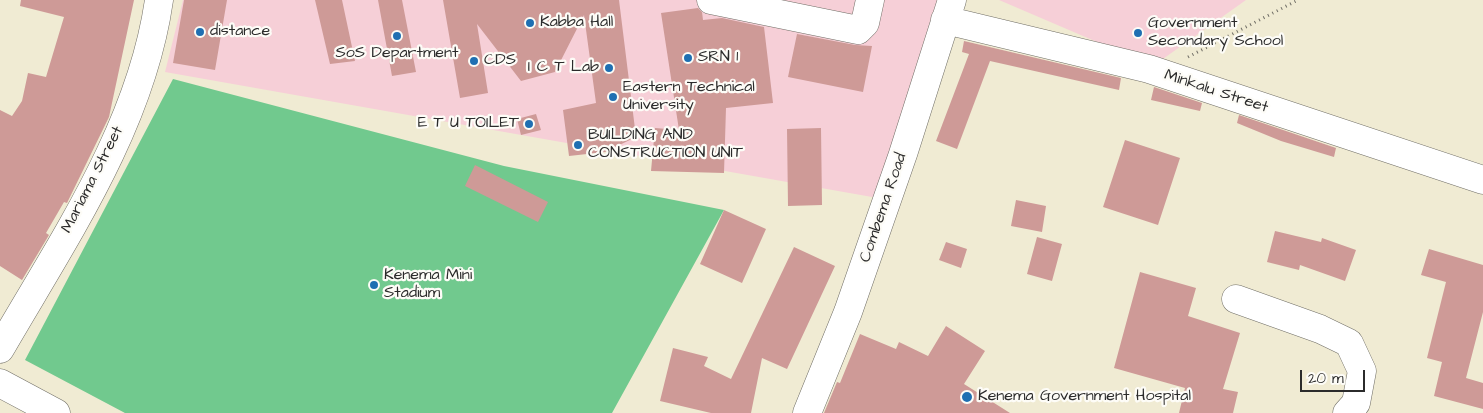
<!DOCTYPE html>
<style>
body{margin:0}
#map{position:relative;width:1483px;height:413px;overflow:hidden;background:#f0ebd3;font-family:"Architects Daughter",sans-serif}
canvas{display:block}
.scale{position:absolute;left:1300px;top:370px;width:65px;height:22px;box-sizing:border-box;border:2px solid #2b2b2b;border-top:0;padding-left:6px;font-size:15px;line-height:18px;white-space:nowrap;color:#2b2b2b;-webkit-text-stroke:4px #fdfcf7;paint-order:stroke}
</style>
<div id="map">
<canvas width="1483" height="413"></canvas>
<div class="scale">20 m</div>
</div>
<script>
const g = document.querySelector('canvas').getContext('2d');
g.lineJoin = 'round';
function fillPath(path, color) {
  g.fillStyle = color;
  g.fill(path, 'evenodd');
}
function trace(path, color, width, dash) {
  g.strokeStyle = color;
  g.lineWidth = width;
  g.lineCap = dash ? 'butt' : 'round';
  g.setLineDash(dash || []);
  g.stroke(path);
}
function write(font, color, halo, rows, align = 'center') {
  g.font = font + ' "Architects Daughter",sans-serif';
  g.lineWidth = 4.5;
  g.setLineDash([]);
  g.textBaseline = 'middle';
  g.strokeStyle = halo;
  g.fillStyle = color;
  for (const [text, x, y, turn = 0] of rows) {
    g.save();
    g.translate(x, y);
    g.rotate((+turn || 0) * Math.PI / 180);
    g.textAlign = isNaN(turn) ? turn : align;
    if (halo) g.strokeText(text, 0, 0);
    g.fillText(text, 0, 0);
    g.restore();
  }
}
fillPath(new Path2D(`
 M183 0H953L889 200 165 72Z
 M999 0H1246L1153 66Z`), '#f6cfd7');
fillPath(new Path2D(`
 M173 79 504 166 724 210 612 413H125L25 360Z`), '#71c98e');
fillPath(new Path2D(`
 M21 0H134L109 117 67 203 64 202 46 233 49 235 22 280 0 266V110L12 116 22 101 28 73 46 77 64 17 20 6Z
 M184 0H227L215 70 173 63Z
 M315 0H342L355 61 330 64Z
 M378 0H402L416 72 392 76Z
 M443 0H619L636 137 605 152 569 156 563 110 596 103 584 15 555 72 521 81 477 24 488 93 460 98Z
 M698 8 702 12 703 20 722 18 764 27 773 103 726 108 724 173 651 171 655 128 679 130 661 13Z
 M797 34 855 45 872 46 863 92 788 77Z
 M964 41 1121 78 1119 90 990 61 957 149 936 141 969 54 962 52Z
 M1154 87 1202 103 1200 111 1151 100Z
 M536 114 541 130 521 135 517 119Z
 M1239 115 1336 148 1334 157 1281 141 1237 123Z
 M821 128 822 205 788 206 787 129Z
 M1125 140 1180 158 1158 225 1103 207Z
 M475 165 548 202 538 222 465 186Z
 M1016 200 1046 206 1042 232 1011 226Z
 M724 210 766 229 742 283 700 264Z
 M1275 231 1321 242 1322 238 1356 250 1345 281 1300 265 1299 270 1267 262Z
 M1037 237 1062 244 1052 281 1027 274Z
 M946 242 967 249 961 268 939 260Z
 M794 247 835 266 787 369 762 358 751 413H711L660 401 673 348 708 357 704 366 731 379Z
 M1429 249 1483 265V312L1466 378 1483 383V409L1434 396 1442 362 1427 358 1446 282 1421 275Z
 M1140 272 1196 288 1188 316 1240 333 1223 389 1238 392 1233 413H1179L1185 388 1114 368Z
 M946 326 985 351 964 384 1010 413H824L837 382 840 383 860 334 896 349 899 342 928 356Z`), '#ce9a97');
const minor = new Path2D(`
 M711 0 858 30 865 23 870 0
 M945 20 1149 69 1483 180
 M1236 299 1320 329 1349 343 1362 371 1356 403 1347 413
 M0 349C63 240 141 127 159 0
 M0 383 56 413
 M807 413 848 312 903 154 952 0`);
trace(minor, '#706e66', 29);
trace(new Path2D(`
 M1188 57 1298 0`), '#706e66', 3, [1, 4]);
trace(minor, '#fff', 28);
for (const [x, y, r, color] of [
 [530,23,5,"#1f6fb2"],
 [200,32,5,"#1f6fb2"],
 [1138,33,5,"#1f6fb2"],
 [397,36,5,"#1f6fb2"],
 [688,58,5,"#1f6fb2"],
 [474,61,5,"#1f6fb2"],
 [609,68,5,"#1f6fb2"],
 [613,97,5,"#1f6fb2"],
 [529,124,5,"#1f6fb2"],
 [578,145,5,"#1f6fb2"],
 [374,285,5,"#1f6fb2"],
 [967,397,6,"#1f6fb2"]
]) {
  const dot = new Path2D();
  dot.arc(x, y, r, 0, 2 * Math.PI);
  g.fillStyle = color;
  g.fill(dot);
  trace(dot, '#fdfcf7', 2);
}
write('16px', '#2b2b2b', '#fdfcf7', [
 ["Kabba Hall",540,23],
 ["Government",1148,24],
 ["Secondary School",1148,42],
 ["distance",210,32],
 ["SoS Department",397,54,"center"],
 ["SRN 1",698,58],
 ["CDS",484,61],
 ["I C T Lab",599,68,"right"],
 ["Eastern Technical",623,88],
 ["University",623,106],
 ["E T U TOILET",519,124,"right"],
 ["BUILDING AND",588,136],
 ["CONSTRUCTION UNIT",588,154],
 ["Kenema Mini",384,276],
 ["Stadium",384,294],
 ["Kenema Government Hospital",978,397]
], 'left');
write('16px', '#2b2b2b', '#fdfcf7', [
 ["Minkalu Street",1216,92,18],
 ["Mariama Street",93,180,-63],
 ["Combema Road",884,208,-71]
]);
</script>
